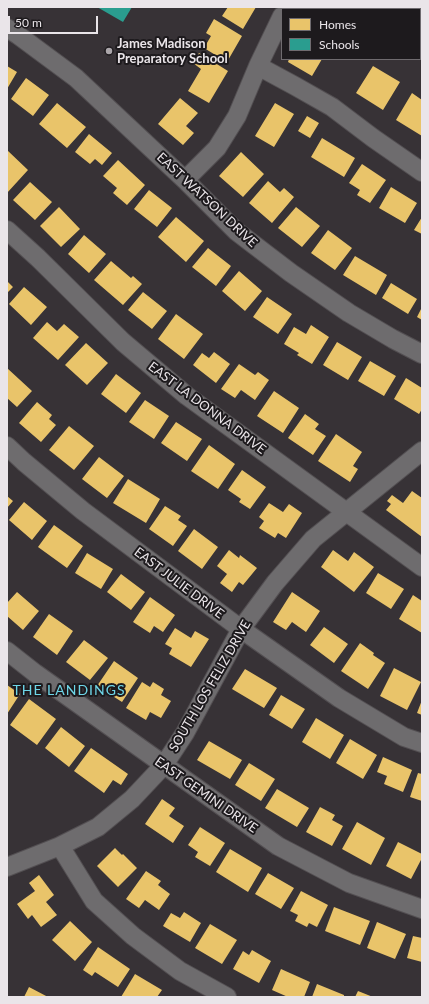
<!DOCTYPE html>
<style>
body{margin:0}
#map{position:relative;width:429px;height:1004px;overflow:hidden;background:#373236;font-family:Lato,sans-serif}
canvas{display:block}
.frame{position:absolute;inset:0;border:8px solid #eae5e9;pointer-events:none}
.legend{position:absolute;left:281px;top:8px;width:140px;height:52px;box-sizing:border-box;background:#1d1a1d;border:1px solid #6f6b6f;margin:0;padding:5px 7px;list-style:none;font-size:12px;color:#eae5e9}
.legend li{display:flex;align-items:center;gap:8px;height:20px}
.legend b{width:20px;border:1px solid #6f6b6f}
.scale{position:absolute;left:8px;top:16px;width:90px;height:18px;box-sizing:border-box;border:2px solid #eae5e9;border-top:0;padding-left:5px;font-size:12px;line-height:14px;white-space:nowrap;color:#eae5e9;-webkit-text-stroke:3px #1d1a1d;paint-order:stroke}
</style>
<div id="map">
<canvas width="429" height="1004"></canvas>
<div class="frame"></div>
<ul class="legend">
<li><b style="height:11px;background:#e9c46a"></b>Homes</li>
<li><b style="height:11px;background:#2a9d8f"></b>Schools</li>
</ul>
<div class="scale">50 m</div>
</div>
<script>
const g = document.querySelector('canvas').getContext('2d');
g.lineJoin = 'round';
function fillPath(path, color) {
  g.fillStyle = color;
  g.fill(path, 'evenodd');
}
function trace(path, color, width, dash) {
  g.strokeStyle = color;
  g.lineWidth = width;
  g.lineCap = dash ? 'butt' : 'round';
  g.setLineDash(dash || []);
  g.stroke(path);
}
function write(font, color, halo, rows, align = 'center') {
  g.font = font + ' Lato,sans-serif';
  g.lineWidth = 4;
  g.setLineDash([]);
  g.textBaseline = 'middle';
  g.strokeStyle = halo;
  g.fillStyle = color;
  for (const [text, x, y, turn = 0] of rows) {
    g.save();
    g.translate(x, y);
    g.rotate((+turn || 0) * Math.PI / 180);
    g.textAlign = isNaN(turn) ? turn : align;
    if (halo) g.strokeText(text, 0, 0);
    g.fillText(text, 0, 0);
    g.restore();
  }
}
fillPath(new Path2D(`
 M228 7H256L243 29 222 16Z
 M316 7H341L344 9H314Z
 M420 13 422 14V40L420 39Z
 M214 19 242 36 227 62 204 48 211 36 206 33Z
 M199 53 228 71 209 103 188 91 201 69 193 63Z
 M289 59H322L312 76 288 62Z
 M7 66 17 72 7 89Z
 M373 66 400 82 383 110 356 93Z
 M26 78 49 95 33 116 11 99Z
 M412 93 422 100V136L396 120Z
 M180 98 198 113 186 126 194 133 183 145 158 124Z
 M57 103 86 127 67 148 39 124Z
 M275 103 294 114 274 147 255 136Z
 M307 116 319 123 310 138 298 131Z
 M89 134 112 153 102 165 95 159 90 164 75 152Z
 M322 138 355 158 344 177 311 157Z
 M7 150 28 170 7 193Z
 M241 152 264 174 243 197 219 176Z
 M118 160 145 185 127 205 113 193 117 188 103 176Z
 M362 164 386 180 370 203 357 195 360 190 349 183Z
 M268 181 280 192 284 188 294 197 272 223 249 203Z
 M30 182 52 202 35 220 13 200Z
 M391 187 417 203 405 223 379 208Z
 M149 190 172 208 157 227 134 209Z
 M59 207 80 229 61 247 40 226Z
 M296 207 320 226 302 247 278 228Z
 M176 217 204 241 186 262 158 237Z
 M422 217V234L414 230Z
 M328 230 352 248 335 270 311 253Z
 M84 235 106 254 89 273 68 254Z
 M208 248 231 266 216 286 192 267Z
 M355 256 387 275 376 295 343 275Z
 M111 261 131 278 133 276 142 284 123 305 94 280Z
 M239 271 262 291 245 311 222 291Z
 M7 281 13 287 7 293Z
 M391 283 417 299 408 314 382 298Z
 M24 287 47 307 31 325 9 304Z
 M143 292 167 311 152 329 128 310Z
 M267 297 292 314 278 334 253 317Z
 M422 307V320L417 317Z
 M176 314 203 334 184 359 158 339Z
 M47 322 57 331 64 324 79 337 58 360 33 338Z
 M311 325 329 337 312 364 297 355 299 353 284 344 294 327 306 334Z
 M337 342 362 357 348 380 323 365Z
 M86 343 108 363 87 385 65 365Z
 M214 352 230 364 216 383 193 365 202 353 209 358Z
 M370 361 396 376 384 396 358 381Z
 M239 364 255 375 258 372 269 380 255 400 241 390 235 398 221 389Z
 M7 368 32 391 17 407 7 398Z
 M116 374 141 393 126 413 101 394Z
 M406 378 422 388V409L419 414 394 399Z
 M274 391 299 408 283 433 257 416Z
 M145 400 169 416 154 439 129 422Z
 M37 402 52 415 49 419 56 425 41 442 19 423Z
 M305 414 319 424 315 429 326 436 313 455 288 438Z
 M176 422 202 439 187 461 161 443Z
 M69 426 94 446 74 470 49 450Z
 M336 434 362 452 353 466 358 469 350 482 318 461Z
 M209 445 235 464 218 489 191 471Z
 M99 457 124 476 107 498 82 479Z
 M242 470 266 487 250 509 239 502 241 499 228 490Z
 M128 479 160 499 146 523 113 503Z
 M412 491 422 498V537L386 510 391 504 387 501 392 495 403 503Z
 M7 496 13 501 7 508Z
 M24 502 47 521 32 540 9 520Z
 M269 503 283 512 289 504 302 513 286 538 278 533 275 538 259 528 264 521 259 517Z
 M165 506 181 516 178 520 187 526 173 546 149 529Z
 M54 525 83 546 67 568 38 547Z
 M194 529 218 547 202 569 178 551Z
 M229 550 239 558 240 555 257 568 243 585 239 582 232 592 220 583 227 574 217 566Z
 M333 550 348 561 354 552 374 567 354 592 321 567Z
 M87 553 113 569 101 589 75 573Z
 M378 573 404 589 391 609 366 593Z
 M121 574 145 592 131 610 107 592Z
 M17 592 39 611 23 630 7 616V603Z
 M292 592 320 611 306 632 292 622 286 630 273 622Z
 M413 595 422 601V633L399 619Z
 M150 597 175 615 163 632 154 626 150 633 133 622Z
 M49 614 73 631 57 655 33 637Z
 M324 627 348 644 334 663 310 645Z
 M175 628 191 638 195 631 209 639 191 667 169 654 172 648 165 644Z
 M84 640 108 658 90 680 66 662Z
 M360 643 374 653 373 655 385 663 368 689 341 671Z
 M114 661 138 678 122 702 97 686Z
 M394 668 421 682 407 710 380 696Z
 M245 669 277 688 264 708 232 689Z
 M142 682 150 687 153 682 164 689 161 695 171 701 161 718 150 712 146 720 126 708Z
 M7 685 20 694 7 714Z
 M281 695 305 709 292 729 269 715Z
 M29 699 56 719 37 745 10 725Z
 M422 700V715L417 713Z
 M316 718 344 735 330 759 302 742Z
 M61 727 85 746 69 767 45 748Z
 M350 739 377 755 363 779 336 763Z
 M209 741 242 760 230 779 197 760Z
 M91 748 128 774 121 785 113 780 104 793 74 771Z
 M383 757 412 770 403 792 384 784 387 776 377 772Z
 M249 763 275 779 261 801 235 785Z
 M418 773 422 774V801L410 797Z
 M277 789 309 808 297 827 265 808Z
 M162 799 175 808 169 816 184 826 173 843 145 824Z
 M320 807 335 815 332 820 343 826 332 846 306 832Z
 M357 822 385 838 371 865 342 849Z
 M200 827 225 843 210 866 195 857 198 852 188 845Z
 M398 842 422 854V858L411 879 386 866Z
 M115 848 122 855 123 854 137 868 118 887 97 866Z
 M230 849 262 868 248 892 216 872Z
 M146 871 161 881 158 885 170 894 159 910 145 900 139 908 126 899Z
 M268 873 294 888 281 909 255 894Z
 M39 875 54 895 46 902 57 915 41 927 32 915 28 919 17 904 35 891 29 883Z
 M301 891 328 905 317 927 309 923 307 927 295 921 298 915 290 911Z
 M334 907 370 921 360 945 325 931Z
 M184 912 201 923 190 942 163 926 171 913 180 918Z
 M70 921 92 942 75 961 52 940Z
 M377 922 406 934 395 959 367 948Z
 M210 924 237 940 222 964 195 948Z
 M413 936 422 938V962L407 958Z
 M98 947 130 969 118 987 95 972 92 976 83 970Z
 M252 950 271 961 259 983 233 969 243 951 249 955Z
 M281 969 310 982 304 997H288L272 990Z
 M135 974 162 990 157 997H121Z
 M317 984 344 995V997H312Z
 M29 987 48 997H24Z
 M358 991 373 997H355Z`), '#e9c46a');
fillPath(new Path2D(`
 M97 7H132L123 22Z`), '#2a9d8f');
const minor = new Path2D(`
 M7 28 18 35 76 78 185 180 236 231 291 273 349 313 393 339 422 354
 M258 66 295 86 332 107 373 138 422 172
 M185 180 217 148 237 116 258 66 282 16
 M7 230 38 258 123 342 187 396 422 567
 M7 446 24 462 83 511 241 629 339 698 404 737 422 743
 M7 651 35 673 278 846 349 883 422 909
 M60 846 98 827 132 799 164 765 185 733 241 629 275 583 313 539 422 451
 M7 867 60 846 94 901 133 936 180 971 227 997`);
trace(minor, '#534f52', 20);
trace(minor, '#6e6c6e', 18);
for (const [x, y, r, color] of [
 [109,51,4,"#aba6aa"]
]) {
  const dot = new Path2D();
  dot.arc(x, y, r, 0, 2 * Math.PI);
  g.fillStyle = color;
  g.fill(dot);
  trace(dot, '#1d1a1d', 1.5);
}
write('bold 13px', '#eae5e9', '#1d1a1d', [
 ["James Madison",117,44],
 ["Preparatory School",117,59]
], 'left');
write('13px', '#eae5e9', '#1d1a1d', [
 ["EAST WATSON DRIVE",207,200,43],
 ["EAST LA DONNA DRIVE",207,408,37],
 ["EAST JULIE DRIVE",179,583,37],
 ["SOUTH LOS FELIZ DRIVE",210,686,-60],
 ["EAST GEMINI DRIVE",206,795,35]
]);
g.letterSpacing = '1px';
write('14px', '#6ed6e8', '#1d1a1d', [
 ["THE LANDINGS",69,690]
]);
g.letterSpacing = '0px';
</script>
